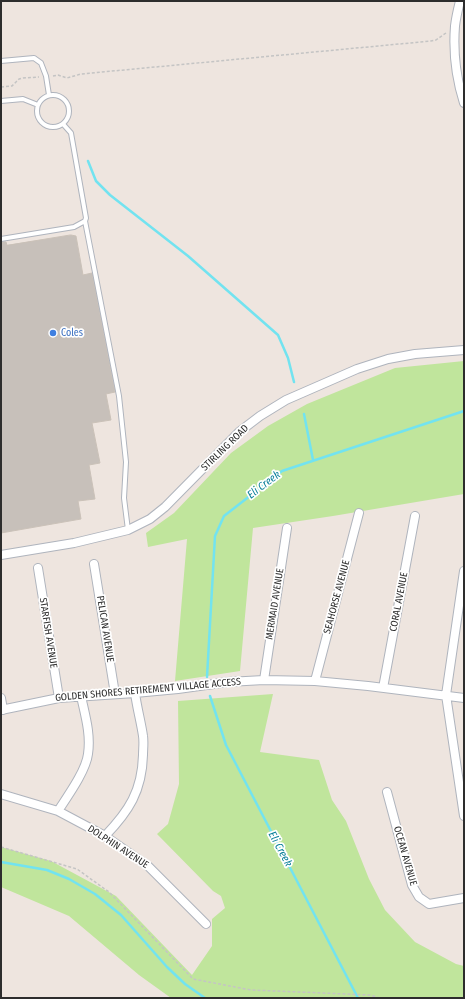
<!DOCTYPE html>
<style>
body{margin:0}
#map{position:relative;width:465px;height:999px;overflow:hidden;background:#eee5df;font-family:"Fira Sans Condensed",sans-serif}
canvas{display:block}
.frame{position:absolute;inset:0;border:2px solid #2d2d2d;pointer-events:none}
</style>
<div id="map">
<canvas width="465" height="999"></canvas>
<div class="frame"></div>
</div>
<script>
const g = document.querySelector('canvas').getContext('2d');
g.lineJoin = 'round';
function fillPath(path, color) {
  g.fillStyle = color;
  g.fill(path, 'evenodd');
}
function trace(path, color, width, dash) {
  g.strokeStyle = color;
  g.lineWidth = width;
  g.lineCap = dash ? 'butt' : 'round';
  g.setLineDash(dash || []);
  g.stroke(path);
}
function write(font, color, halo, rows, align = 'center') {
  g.font = font + ' "Fira Sans Condensed",sans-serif';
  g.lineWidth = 3.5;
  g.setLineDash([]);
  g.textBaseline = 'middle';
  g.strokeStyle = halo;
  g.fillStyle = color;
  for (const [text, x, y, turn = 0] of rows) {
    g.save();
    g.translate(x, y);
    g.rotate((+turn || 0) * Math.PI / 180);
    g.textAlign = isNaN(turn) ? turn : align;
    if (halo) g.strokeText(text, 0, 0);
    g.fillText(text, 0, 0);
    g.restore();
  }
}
fillPath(new Path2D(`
 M464 361V494L333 516 253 528 240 671 175 681 187 539 148 547 146 533 174 513 231 453 268 426 307 404 395 368Z
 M273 694 260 752 319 760 332 800 346 821 369 879 385 910 415 942 456 964 464 966V998H171L139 975 69 916 1 887V847L51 861 116 896 192 975 212 946V919L225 908 221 896 213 891 157 834 168 824 179 784 178 701Z`), '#c0e59c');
trace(new Path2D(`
 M88 161 96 181 110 195 188 256 278 335 288 358 294 382
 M304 414 313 460
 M207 677 215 536 224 516 282 471 464 411
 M210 696 226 745 358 998
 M1 862 47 870 69 879 95 894 121 915 167 967 185 984 205 998`), '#72e3f0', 2.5);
const building = new Path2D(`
 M71 235 76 236 83 275 92 273 115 392 106 394 111 420 92 423 100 463 89 465 95 499 78 501 81 519 1 533V242H6L7 245Z`);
fillPath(building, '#c7c0ba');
trace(building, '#cac1b8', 1);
const service = new Path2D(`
 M1 61 34 58 41 63 46 76 49 95
 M37 111a16 16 0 1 1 32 0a16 16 0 1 1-32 0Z
 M1 101 23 99 38 105
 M63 124 71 133 86 218 85 221 119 396 126 462 124 498 128 530
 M1 239 74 227 85 221`);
const minor = new Path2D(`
 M460 1C458 9 456 17 455 26 453 52 456 78 464 103
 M1 555 74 543 128 530 150 519 165 507 239 432 260 416 286 400 357 369 388 359 415 354 464 350
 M94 564 115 694
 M38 568 59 698
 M464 571 446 695 464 816
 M264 680 287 528
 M315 681 359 513
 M383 688 415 516
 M1 698 3 710
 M1 710 59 698 135 693 178 689 228 682 264 680 315 681 368 686 464 698
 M387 792 412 885 419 897 429 904 464 898
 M1 794 58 811 105 836 148 866 206 924
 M58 811C67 797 86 771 88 754 91 734 85 715 81 696
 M105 836C129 811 142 791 143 755 143 749 144 742 143 736 141 722 137 708 135 693`);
trace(service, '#afb4bd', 6);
trace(minor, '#afb4bd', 10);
trace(new Path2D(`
 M53 76 58 75 67 78 81 74 431 41 436 40 446 33
 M1 87 12 86 19 79 23 78 39 77
 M1 847 77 869 109 892 193 979 251 990 370 995 380 998`), '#c4c4c4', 1.5, [3, 2]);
trace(service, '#fff', 4);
trace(minor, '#fff', 8);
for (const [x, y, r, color] of [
 [53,333,4,"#3f7fe0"]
]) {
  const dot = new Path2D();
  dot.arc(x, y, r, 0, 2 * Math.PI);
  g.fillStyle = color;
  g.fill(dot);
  trace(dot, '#fff', 1.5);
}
write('10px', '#366cbe', '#fff', [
 ["Coles",61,333]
], 'left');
write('10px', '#2d2d2d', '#fff', [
 ["STIRLING ROAD",225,448,-44],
 ["SEAHORSE AVENUE",337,597,-75],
 ["CORAL AVENUE",399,602,-79],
 ["MERMAID AVENUE",275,604,-81],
 ["PELICAN AVENUE",105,629,81],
 ["STARFISH AVENUE",48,633,81],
 ["GOLDEN SHORES RETIREMENT VILLAGE ACCESS",148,690,-5],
 ["DOLPHIN AVENUE",118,847,33],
 ["OCEAN AVENUE",405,856,74]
]);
write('italic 11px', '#0c809a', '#fff', [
 ["Eli Creek",264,485,-37],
 ["Eli Creek",280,849,62]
]);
</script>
